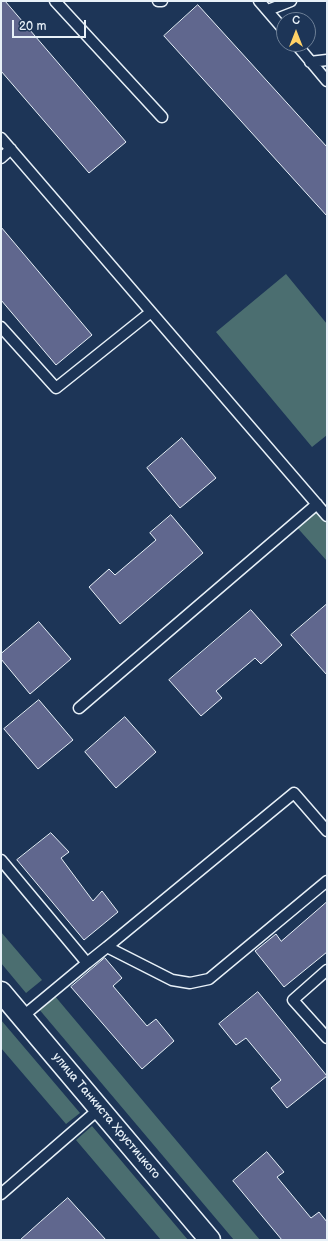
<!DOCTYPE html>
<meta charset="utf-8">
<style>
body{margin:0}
#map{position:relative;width:328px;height:1241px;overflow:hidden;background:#1d3557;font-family:"Balsamiq Sans",sans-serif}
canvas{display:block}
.frame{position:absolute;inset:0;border:2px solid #e8f1f8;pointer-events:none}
.north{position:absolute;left:276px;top:12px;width:40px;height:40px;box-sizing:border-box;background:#1d3557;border:1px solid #6e8097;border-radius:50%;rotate:0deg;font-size:11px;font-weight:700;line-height:16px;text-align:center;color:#e8f1f8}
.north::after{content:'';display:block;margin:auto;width:14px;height:18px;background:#ffd166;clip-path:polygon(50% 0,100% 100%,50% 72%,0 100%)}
.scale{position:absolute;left:12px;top:20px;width:74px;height:18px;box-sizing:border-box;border:2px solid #e8f1f8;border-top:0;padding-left:5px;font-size:12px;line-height:14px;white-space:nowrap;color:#e8f1f8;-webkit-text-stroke:3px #1d3557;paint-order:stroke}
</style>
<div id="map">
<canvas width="328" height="1241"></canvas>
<div class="frame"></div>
<div class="north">С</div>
<div class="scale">20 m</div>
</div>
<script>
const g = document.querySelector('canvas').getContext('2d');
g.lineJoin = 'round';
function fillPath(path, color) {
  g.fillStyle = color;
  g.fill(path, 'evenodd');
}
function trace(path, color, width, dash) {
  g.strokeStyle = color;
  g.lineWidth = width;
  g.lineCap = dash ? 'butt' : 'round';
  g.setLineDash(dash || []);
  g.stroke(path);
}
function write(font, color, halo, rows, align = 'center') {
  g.font = font + ' "Balsamiq Sans",sans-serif';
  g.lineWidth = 3;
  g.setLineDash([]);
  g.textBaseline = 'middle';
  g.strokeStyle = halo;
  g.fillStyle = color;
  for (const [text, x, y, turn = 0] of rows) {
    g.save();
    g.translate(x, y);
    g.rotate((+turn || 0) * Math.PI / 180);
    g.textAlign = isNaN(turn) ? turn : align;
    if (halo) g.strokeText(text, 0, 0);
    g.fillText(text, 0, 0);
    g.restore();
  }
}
fillPath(new Path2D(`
 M286 274 327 324V435L312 447 216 332Z
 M317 504 327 516V561L294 524Z
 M1 932 42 980 26 993 1 963Z
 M54 995 260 1240H234L38 1008Z
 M1 1020 80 1113 66 1124 1 1048Z
 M92 1126 188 1240H161L76 1140Z`), '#4b6e70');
const building = new Path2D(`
 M1 1H5L126 142 89 173 1 71Z
 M198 5 327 147V216L164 36Z
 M1 227 92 335 56 365 1 300Z
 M182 438 216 478 180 508 147 468Z
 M171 515 203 553 120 624 89 587 109 569 115 575 156 540 150 533Z
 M327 604V675L291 635Z
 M251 610 282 645 261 664 255 658 216 691 222 698 201 716 169 680Z
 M39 622 71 659 30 694 1 659V654Z
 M39 700 73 740 38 769 4 729Z
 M125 717 156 752 116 788 85 752Z
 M51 833 69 852 61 858 93 901 102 891 118 912 84 940 17 860Z
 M327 902V952L284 987 255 951 276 934 281 941Z
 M105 958 122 978 113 986 147 1026 156 1019 174 1041 142 1069 71 987Z
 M258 992 327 1076 287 1108 271 1088 281 1080 246 1038 236 1045 219 1024Z
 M267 1152 284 1172 277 1177 311 1218 319 1212 327 1222V1240H282L233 1181Z
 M68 1198 106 1240H20L40 1222Z`);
fillPath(building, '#60678e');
trace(building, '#e8f1f8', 1);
const lane = new Path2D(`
 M55 1 162 117
 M158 1H162
 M259 1 284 30
 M268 10 291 1
 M296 44 327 81
 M310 62 327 60
 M1 138 327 516
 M1 158 11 149
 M1 327 56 388 151 312
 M79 708 317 504
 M1 860 87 963 22 1017
 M107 947 294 793 327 831
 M87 963 107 947 172 980 190 983 209 979 327 881
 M327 970 293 1000 327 1038
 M1 1194 99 1109`);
const street = new Path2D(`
 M1 992 210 1240`);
trace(lane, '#e8f1f8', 13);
trace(street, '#e8f1f8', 23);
trace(lane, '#1d3557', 10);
trace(street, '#1d3557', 20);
write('12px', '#e8f1f8', '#1d3557', [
 ["улица Танкиста Хрустицкого",106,1116,50]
]);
</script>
